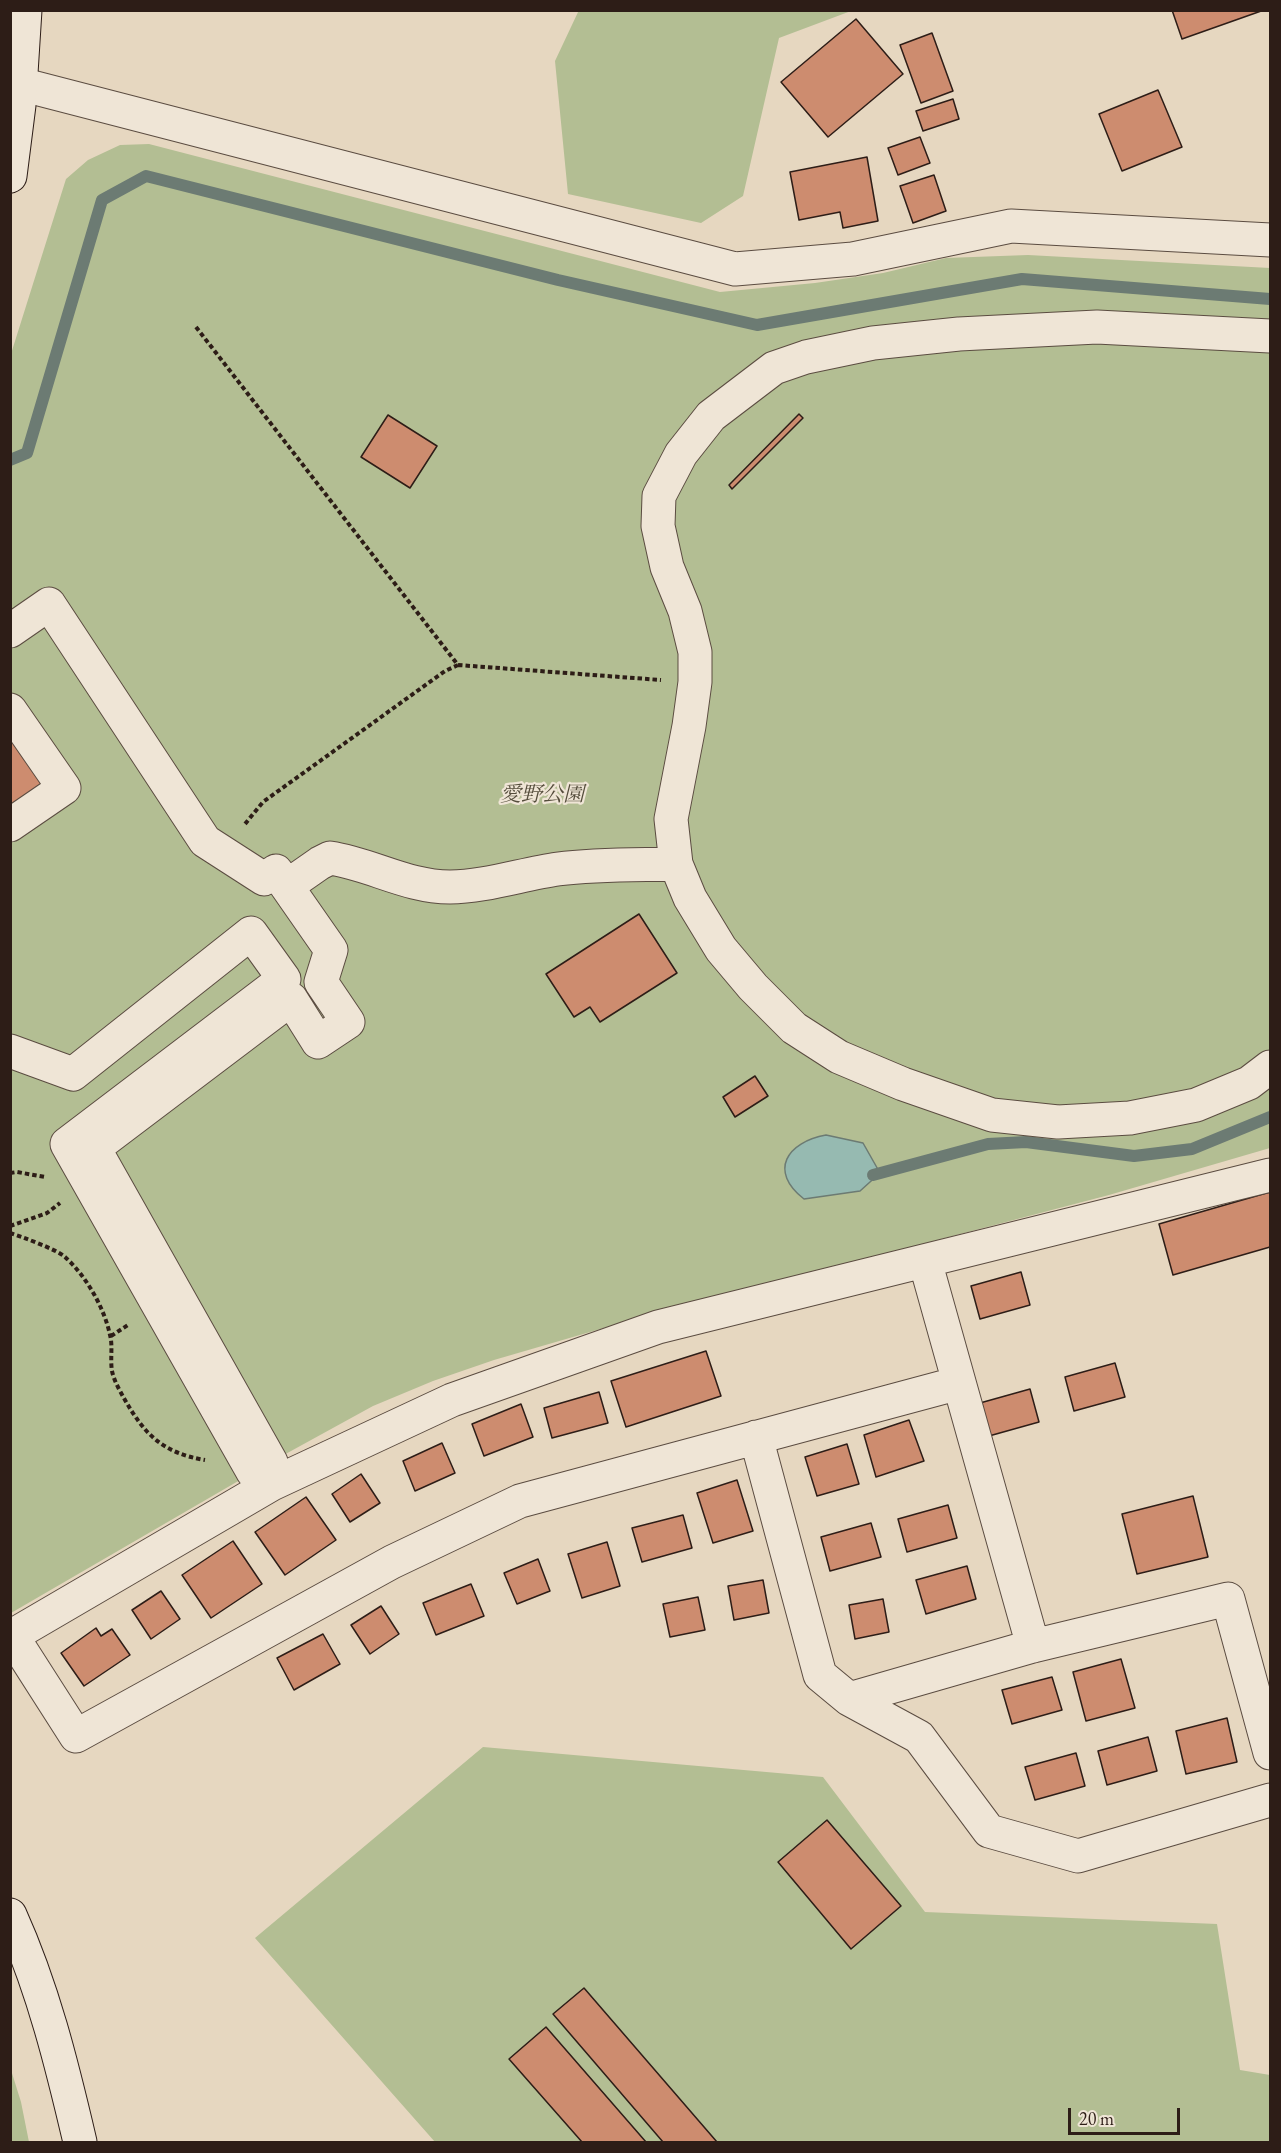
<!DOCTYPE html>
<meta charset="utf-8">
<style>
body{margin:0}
#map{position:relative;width:1281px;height:2153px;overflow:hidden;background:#e6d7c0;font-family:"EB Garamond",serif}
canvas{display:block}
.frame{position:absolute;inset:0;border:12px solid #2d1d17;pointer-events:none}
.scale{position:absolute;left:1068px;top:2108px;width:112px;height:27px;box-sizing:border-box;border:3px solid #2d1d17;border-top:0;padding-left:8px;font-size:18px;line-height:21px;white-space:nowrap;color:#2d1d17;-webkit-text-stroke:4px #efe5d6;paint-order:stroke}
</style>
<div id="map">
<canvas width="1281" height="2153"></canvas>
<div class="frame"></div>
<div class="scale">20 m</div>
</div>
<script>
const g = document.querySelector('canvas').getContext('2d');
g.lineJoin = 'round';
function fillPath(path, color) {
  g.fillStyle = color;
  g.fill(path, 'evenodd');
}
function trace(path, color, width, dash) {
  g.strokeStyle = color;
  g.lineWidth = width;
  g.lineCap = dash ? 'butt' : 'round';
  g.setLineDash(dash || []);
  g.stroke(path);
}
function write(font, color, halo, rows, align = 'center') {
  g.font = font + ' "EB Garamond","Noto Serif JP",serif';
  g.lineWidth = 4.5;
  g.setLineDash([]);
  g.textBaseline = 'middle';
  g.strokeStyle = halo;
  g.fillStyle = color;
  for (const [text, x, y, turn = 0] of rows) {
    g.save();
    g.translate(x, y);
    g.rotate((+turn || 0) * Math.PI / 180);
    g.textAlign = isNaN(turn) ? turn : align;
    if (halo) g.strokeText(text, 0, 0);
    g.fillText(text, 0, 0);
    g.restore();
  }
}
fillPath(new Path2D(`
 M579 10H851V11L779 38 743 196 701 223 568 194 555 61Z
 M149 144 720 292 815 283 883 273 946 258 1028 255 1270 268V1148L1109 1195 621 1323 494 1360 433 1381 373 1406 271 1462 11 1613 10 357 66 179 88 160 120 145Z
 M483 1747 823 1777 925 1912 1217 1924 1240 2070 1270 2075V2142H435L255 1938Z
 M11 2070 21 2102 29 2142H11Z`), '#b3be93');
const water = new Path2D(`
 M826 1135 863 1143 880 1173 860 1191 804 1199C768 1171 787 1142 826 1135Z`);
fillPath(water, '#96bab1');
trace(water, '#6c7b73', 1.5);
trace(new Path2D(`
 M10 460 27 453 102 200 146 176 558 280 757 325 1022 279 1270 299
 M873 1175 988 1144 1026 1142 1134 1156 1192 1149 1270 1117`), '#6c7b73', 12);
const building = new Path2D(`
 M1172 10H1264L1182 39Z
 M856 19 903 74 828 137 781 82Z
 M932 33 953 91 921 103 900 45Z
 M1158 90 1182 147 1122 171 1099 114Z
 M953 99 959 119 923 131 916 111Z
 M920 137 930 163 898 175 888 148Z
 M867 157 878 221 843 228 840 212 799 220 790 172Z
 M934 175 946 211 913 223 900 186Z
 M799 414 803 418 732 489 729 485Z
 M388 415 437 446 410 488 361 457Z
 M10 712 64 788 10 825Z
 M639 914 677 973 600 1022 590 1007 574 1017 546 974Z
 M755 1076 768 1096 735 1117 723 1097Z
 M1270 1192V1247L1173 1275 1159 1224Z
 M1021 1272 1030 1305 980 1319 971 1286Z
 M706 1351 721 1396 626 1427 611 1381Z
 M1115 1363 1125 1397 1074 1411 1065 1377Z
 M1030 1389 1039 1422 989 1436 980 1403Z
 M599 1392 608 1423 552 1438 544 1408Z
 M521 1404 533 1437 484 1456 472 1424Z
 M909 1420 924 1461 876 1477 864 1435Z
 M442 1443 455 1473 415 1491 403 1461Z
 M847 1444 859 1484 817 1496 805 1457Z
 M361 1474 380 1503 350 1522 332 1494Z
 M737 1480 753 1531 713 1543 697 1493Z
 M1193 1496 1208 1557 1137 1574 1122 1514Z
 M306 1497 336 1540 285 1575 255 1532Z
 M948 1505 957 1538 907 1552 898 1519Z
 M683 1515 692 1548 642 1562 632 1528Z
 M871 1523 881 1557 830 1571 821 1537Z
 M233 1541 262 1584 211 1618 182 1575Z
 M607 1542 620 1586 582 1598 568 1554Z
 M538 1559 550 1591 517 1604 504 1573Z
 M967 1566 976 1599 926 1614 916 1580Z
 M763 1580 769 1613 734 1620 728 1586Z
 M471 1584 484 1616 436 1635 423 1603Z
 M161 1591 180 1619 151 1639 132 1610Z
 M698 1597 705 1630 670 1637 663 1604Z
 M883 1599 889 1632 855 1639 849 1605Z
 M381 1606 399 1634 370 1654 351 1625Z
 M96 1628 101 1636 112 1629 130 1655 84 1686 61 1653Z
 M323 1634 340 1664 294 1690 277 1658Z
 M1121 1659 1135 1708 1086 1721 1073 1672Z
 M1052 1677 1062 1710 1012 1724 1002 1690Z
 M1227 1718 1237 1762 1186 1774 1176 1731Z
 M1148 1737 1157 1771 1107 1785 1098 1751Z
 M1076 1753 1085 1786 1035 1800 1025 1767Z
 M827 1820 901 1906 851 1949 778 1862Z
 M584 1988 717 2142H663L553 2014Z
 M546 2027 646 2142H582L509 2059Z`);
fillPath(building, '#cd8c6f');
trace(building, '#2d1d17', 1.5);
const street = new Path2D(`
 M20 84 735 269 853 259 1011 226 1270 240
 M1270 336 1097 327 959 334 873 343 806 357 774 368 711 416 681 454 659 496 658 526 667 567 685 611 695 652V682L689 726 671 819 676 864 690 898 721 949 753 987 794 1028 839 1057 903 1084 992 1115 1058 1122 1130 1118 1196 1105 1249 1083 1270 1067
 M10 631 49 604 205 841 264 879 276 871 331 950 321 982 348 1022 318 1042 291 999 94 1148 271 1462 253 1472 67 1144 284 979 251 933 73 1074 10 1051
 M10 710 64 788 10 825
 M287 886 320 863 330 858C371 864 407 887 450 887 484 887 523 874 558 869 597 864 637 865 676 864
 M925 1261 1033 1646
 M756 1437 820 1675 849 1699 919 1737 989 1831 1078 1856 1270 1800
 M12 1636 76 1736 392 1562 520 1501 959 1383
 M10 1637 272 1484 452 1400 658 1327 1270 1175
 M849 1699 1033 1646 1228 1599 1270 1753`);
const secondary = new Path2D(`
 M10 176 19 105 25 10
 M10 1915C43 1988 62 2065 80 2142`);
trace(street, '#5b4c41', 35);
trace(secondary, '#2d1d17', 35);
trace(new Path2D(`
 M196 327 458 665 445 671 263 802 245 824
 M458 665 661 680
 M10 1173 17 1172 45 1177
 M10 1226 47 1213 60 1203
 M10 1233C22 1237 56 1249 65 1257 86 1276 104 1307 110 1335 113 1346 110 1359 112 1371 114 1381 120 1391 125 1400 145 1435 163 1453 205 1460
 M111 1336 128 1325`), '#2d1d17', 4, [4.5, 3]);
trace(street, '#efe5d6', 33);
trace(secondary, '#efe5d6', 33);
write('italic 21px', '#554d3c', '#efe5d6', [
 ["愛野公園",542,795]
]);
</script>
